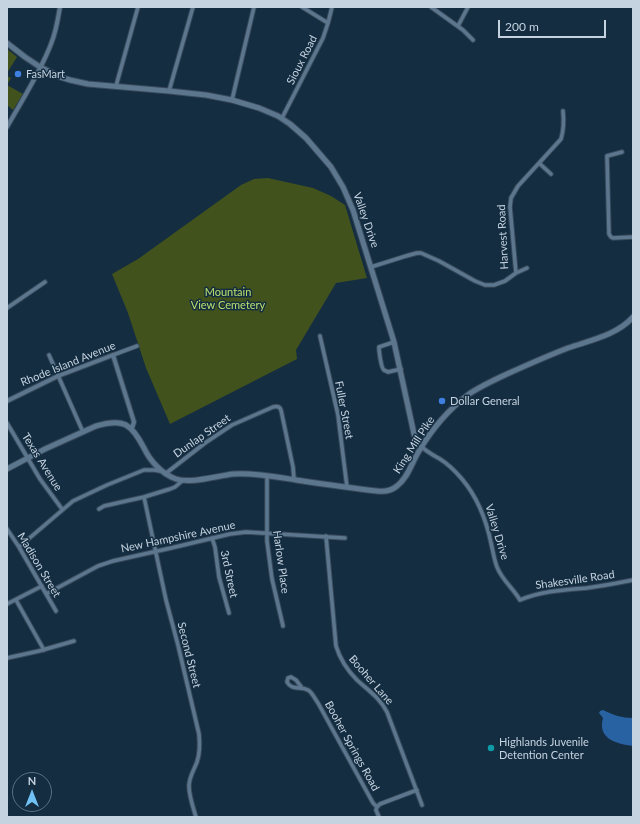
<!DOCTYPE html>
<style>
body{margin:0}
#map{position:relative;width:640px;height:824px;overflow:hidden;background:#142d41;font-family:Lato,sans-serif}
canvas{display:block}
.frame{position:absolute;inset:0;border:8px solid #c5d3e0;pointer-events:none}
.north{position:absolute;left:12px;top:772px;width:40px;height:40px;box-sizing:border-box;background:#142d41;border:1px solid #5b6f81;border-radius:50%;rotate:0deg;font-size:11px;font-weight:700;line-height:16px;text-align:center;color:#c5d3e0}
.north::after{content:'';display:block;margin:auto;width:14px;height:18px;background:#70c1f4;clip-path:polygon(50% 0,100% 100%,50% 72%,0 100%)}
.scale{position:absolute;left:498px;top:20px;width:108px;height:18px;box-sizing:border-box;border:2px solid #c5d3e0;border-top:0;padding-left:5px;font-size:12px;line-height:14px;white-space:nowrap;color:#c5d3e0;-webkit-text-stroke:3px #142d41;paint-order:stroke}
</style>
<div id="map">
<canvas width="640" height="824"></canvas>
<div class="frame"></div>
<div class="north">N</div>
<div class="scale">200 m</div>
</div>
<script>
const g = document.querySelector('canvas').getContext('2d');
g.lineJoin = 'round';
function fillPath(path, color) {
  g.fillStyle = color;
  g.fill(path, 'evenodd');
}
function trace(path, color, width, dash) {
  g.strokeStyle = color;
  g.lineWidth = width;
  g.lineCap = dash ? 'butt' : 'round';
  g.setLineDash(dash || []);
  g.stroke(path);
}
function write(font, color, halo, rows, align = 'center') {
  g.font = font + ' Lato,sans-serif';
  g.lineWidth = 3;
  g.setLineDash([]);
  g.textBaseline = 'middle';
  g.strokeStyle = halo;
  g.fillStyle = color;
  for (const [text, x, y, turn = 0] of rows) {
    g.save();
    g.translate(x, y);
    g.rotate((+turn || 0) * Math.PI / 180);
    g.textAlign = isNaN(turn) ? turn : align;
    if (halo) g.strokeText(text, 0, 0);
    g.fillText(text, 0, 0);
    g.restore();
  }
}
fillPath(new Path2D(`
 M7 49 17 57 7 73Z
 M7 76 11 78 7 85 23 94 13 110 7 105Z
 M268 178 313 188 331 196 345 205 367 278 336 283 296 350 297 359 170 424 146 368 128 313 112 274 138 259 241 185 254 179Z`), '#42521d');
fillPath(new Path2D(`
 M603 710C613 715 622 718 633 718V746C617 744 597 739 603 718L599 713 600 711Z`), '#2962a2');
const minor = new Path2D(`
 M302 7 328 23
 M431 7 463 30 473 40
 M458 26 468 7
 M116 86 138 7
 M169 91 193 7
 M232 100 254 7
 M282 118 323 38 328 23 332 7
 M622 152 607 156 609 234 611 237 613 238 633 237
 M539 163 551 174
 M371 267 406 256 417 253H421L439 261 475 281 485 285H494L505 281 516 273 510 207 511 198 518 186 561 139C564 129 564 121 563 111
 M516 273 527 268
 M7 308 45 282
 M320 336 338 415 347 487
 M394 342 379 347C379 351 381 368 384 370 385 371 387 371 388 372L401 369
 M49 355 83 432
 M113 355 137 346
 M7 423 40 479 62 509
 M422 447C427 452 433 455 440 459 448 464 456 472 462 479 478 498 486 519 491 543 493 551 494 559 497 567 502 580 513 588 520 600 542 591 563 590 587 588 602 586 618 583 633 580
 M165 474 205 443 232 425 273 407C277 406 280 407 281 410L293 467 294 479
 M267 476V541L272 579 283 626
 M144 497 166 600 178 645 199 734C200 744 200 753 197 762 194 770 189 777 189 786 189 796 193 807 196 817
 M99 509 104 506 144 497 170 489 175 487 182 481
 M7 529 19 547 56 611
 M326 536 336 646C340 659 348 671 357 680 368 690 380 698 387 712L422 805
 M212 538 215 547 219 577 229 613
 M19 547 73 501 107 485 144 470H154L160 471
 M46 594 98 566 113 561 171 548 230 534 246 532 345 538
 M16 600 44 650
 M7 604 42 586
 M7 658 39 651 74 641
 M302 688 296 680 291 677 288 678 287 682C292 691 300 686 308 690 312 692 315 699 318 703L373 803 377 807 376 810 379 817
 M377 807 380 804 417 790`);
const tertiary = new Path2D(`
 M7 127C22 100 40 73 51 44 56 32 58 19 60 7
 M7 401 58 376 113 355 134 422 132 428`);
const secondary = new Path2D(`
 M7 43 25 57 40 67 60 77 70 80 88 84 169 91 206 95 232 100 259 108 278 116 290 124 306 138 331 167 343 187 353 210 394 342 414 434 416 439 422 447
 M7 469 45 449 96 426C123 418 131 423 144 448 150 461 162 474 176 479 190 484 217 476 233 474 252 472 277 477 296 480 323 484 350 488 377 491 384 492 391 491 397 486 408 478 412 462 419 451 432 429 449 409 469 394 481 386 494 380 507 374 527 365 547 356 568 348 591 340 617 335 633 317`);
trace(minor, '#37495b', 5.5);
trace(tertiary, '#37495b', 6);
trace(secondary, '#37495b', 7);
trace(minor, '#5c768d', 3.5);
trace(tertiary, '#5c768d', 4);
trace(secondary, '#5c768d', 5);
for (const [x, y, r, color] of [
 [18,74,4,"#3f7fe0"],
 [442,401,4,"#3f7fe0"],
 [491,748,4,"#0f9aa8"]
]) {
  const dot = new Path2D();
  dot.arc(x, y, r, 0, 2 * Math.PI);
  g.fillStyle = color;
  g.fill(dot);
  trace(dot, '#142d41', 1.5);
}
write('11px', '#c5d3e0', '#142d41', [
 ["Sioux Road",302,60,-63],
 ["Valley Drive",366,220,71],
 ["Harvest Road",503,237,-93],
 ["Rhode Island Avenue",68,364,-22],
 ["Fuller Street",344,410,79],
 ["Dunlap Street",202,436,-35],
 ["King Mill Pike",414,445,-57],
 ["Texas Avenue",42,462,58],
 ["Valley Drive",497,532,73],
 ["New Hampshire Avenue",178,537,-12],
 ["Harlow Place",281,562,82],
 ["Madison Street",39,565,59],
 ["3rd Street",229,574,78],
 ["Shakesville Road",575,580,-8],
 ["Second Street",189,655,76],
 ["Booher Lane",371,680,49],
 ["Booher Springs Road",352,746,61]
]);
write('11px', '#c5d3e0', '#142d41', [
 ["FasMart",26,74],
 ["Dollar General",450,401],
 ["Highlands Juvenile",499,742],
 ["Detention Center",499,755]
], 'left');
write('11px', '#bbe06d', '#142d41', [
 ["Mountain",228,292],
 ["View Cemetery",228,305]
]);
</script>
